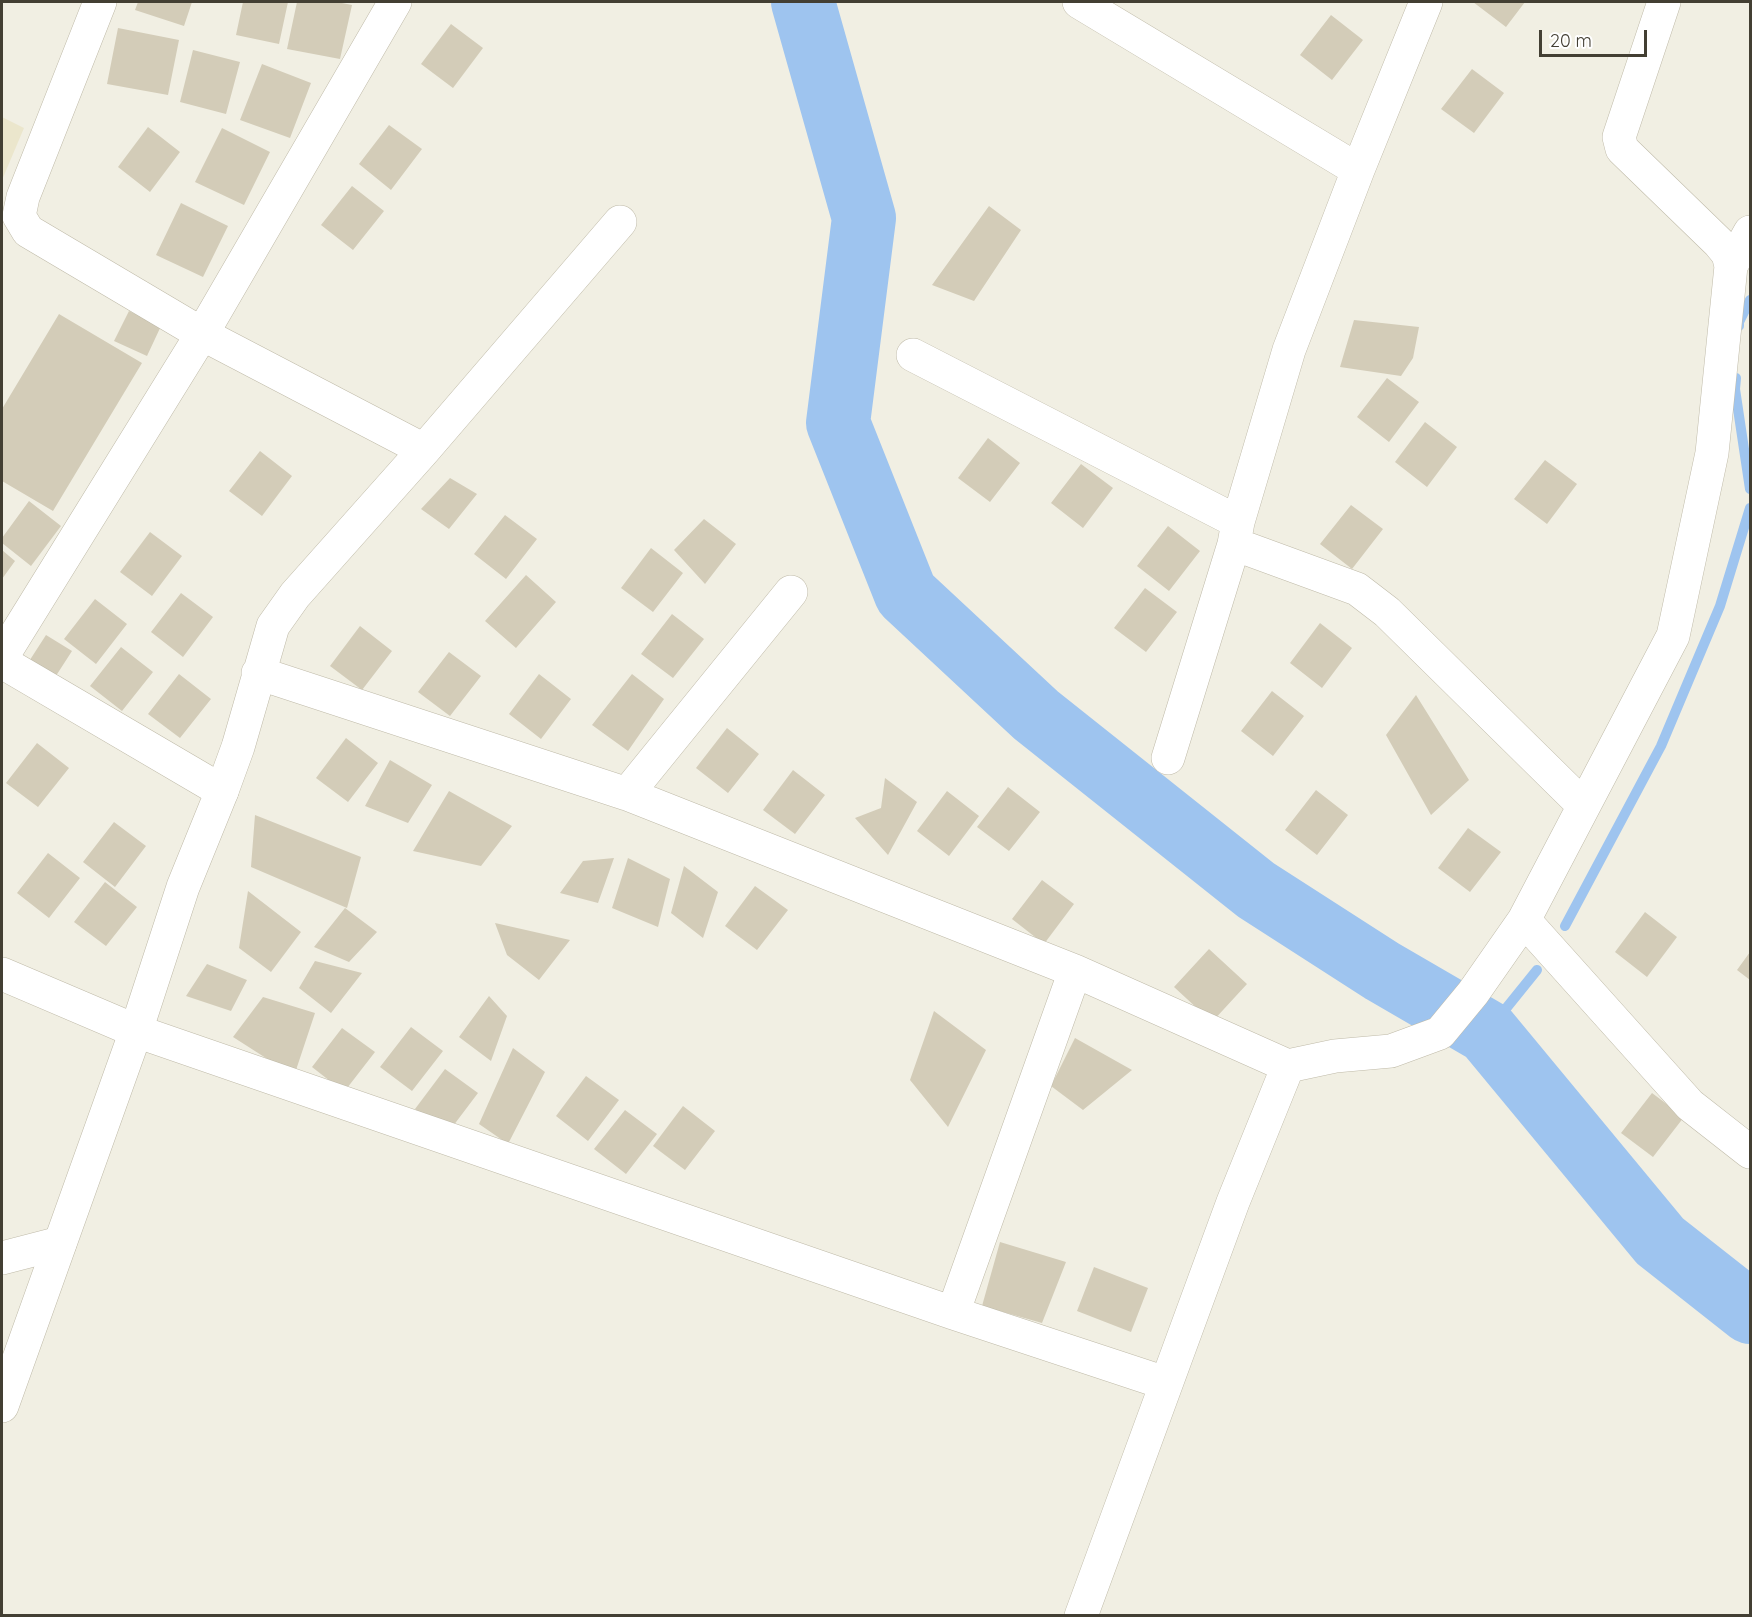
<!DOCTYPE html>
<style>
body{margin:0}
#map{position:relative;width:1752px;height:1617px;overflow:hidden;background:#f1efe3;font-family:Quicksand,sans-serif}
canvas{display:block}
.frame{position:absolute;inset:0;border:3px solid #433f33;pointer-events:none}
.scale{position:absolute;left:1539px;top:30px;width:108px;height:27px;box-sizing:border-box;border:3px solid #433f33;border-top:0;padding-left:8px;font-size:18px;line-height:21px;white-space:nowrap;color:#433f33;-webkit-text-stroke:4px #fff;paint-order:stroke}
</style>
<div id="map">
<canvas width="1752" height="1617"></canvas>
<div class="frame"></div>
<div class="scale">20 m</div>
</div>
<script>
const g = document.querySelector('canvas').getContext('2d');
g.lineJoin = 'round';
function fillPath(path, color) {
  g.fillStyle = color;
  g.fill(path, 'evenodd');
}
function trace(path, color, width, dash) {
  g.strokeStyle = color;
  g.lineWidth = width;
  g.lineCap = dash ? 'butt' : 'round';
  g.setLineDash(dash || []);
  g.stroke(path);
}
fillPath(new Path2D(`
 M2 117 24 128 2 180Z`), '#ebe6cc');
trace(new Path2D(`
 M1739 326V322L1750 300
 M1736 378 1735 389 1750 489
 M1565 926 1661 746 1720 606 1750 508
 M1487 1032 1537 970`), '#9ec4ef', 10);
trace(new Path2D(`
 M803 2 864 218 838 423 906 594 1036 715 1256 890 1382 971 1487 1032 1660 1241 1750 1312`), '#9ec4ef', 64);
fillPath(new Path2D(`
 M138 2H192L184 26 135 10Z
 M243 2H288L279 44 236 35Z
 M297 2H337L352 5 340 59 287 49Z
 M1473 2H1525L1506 27Z
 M1331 15 1363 40 1332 80 1300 55Z
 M451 24 483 48 453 88 421 64Z
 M118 28 179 40 168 95 107 84Z
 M193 50 240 62 226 114 180 102Z
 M262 64 311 83 290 138 240 120Z
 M1472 69 1504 93 1474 133 1441 109Z
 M389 125 422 149 391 190 359 164Z
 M148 127 180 152 150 192 118 167Z
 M222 128 270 152 244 205 195 182Z
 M352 186 384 211 353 250 321 225Z
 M181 203 228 226 203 277 156 255Z
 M989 206 1021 230 974 301 932 285Z
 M129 311 161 326 147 356 114 341Z
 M59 314 142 363 53 511 2 481V409Z
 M1354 320 1419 327 1413 358 1401 376 1340 367Z
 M1387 378 1419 402 1389 442 1357 417Z
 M1425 422 1457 447 1427 487 1395 462Z
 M988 438 1020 463 990 502 958 478Z
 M260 451 292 476 262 516 229 491Z
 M1545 460 1577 484 1547 524 1514 499Z
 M1081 464 1113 488 1083 528 1051 503Z
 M450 478 477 494 449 529 421 509Z
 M29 501 61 526 31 566 2 543V538Z
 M1351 505 1383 529 1352 569 1320 544Z
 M505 515 537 539 506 579 474 554Z
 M704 519 736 544 705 584 674 550Z
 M1168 526 1200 551 1169 591 1137 566Z
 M150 532 182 556 152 596 120 572Z
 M651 548 683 573 653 612 621 588Z
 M2 550 15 561 2 579Z
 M526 575 556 602 516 648 485 621Z
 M1145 588 1177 612 1146 652 1114 628Z
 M181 593 213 617 183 657 151 632Z
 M95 599 127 624 96 664 64 639Z
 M672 614 704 639 673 678 641 654Z
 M1320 623 1352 648 1322 688 1290 663Z
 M360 626 392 651 362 690 330 666Z
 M46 635 72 651 52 682 26 666Z
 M121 647 153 672 122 711 90 686Z
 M449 652 481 676 450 716 418 692Z
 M179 674 211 699 180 738 148 714Z
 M539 674 571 699 541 739 509 714Z
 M632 674 664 699 628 751 592 725Z
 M1272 691 1304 716 1273 756 1241 731Z
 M1416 695 1469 780 1431 815 1386 735Z
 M727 728 759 754 728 793 696 768Z
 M346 738 378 763 348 802 316 778Z
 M37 743 69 768 38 807 6 783Z
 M390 760 432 785 408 823 365 806Z
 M793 770 825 795 795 834 763 810Z
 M885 778 917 802 888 855 855 818 881 808Z
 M1008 787 1040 812 1009 851 977 827Z
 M1316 790 1348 815 1317 855 1285 830Z
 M449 791 512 826 481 866 413 851Z
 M947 791 979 816 949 856 917 831Z
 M255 815 361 857 347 908 251 867Z
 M114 822 146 846 115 887 83 862Z
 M1468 828 1501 852 1470 892 1438 868Z
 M48 853 80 878 49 918 17 893Z
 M614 858 598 903 560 893 583 861Z
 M628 858 670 879 658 927 612 908Z
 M684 866 718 892 703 938 671 913Z
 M1042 880 1074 904 1044 944 1012 919Z
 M105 882 137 907 106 946 74 922Z
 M755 886 788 910 757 950 725 926Z
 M248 891 301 932 271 972 239 948Z
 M345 908 377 932 349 962 314 947Z
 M1645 912 1677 937 1647 977 1615 952Z
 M495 923 570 940 539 980 507 955Z
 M1209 949 1247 984 1212 1022 1174 987Z
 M1750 952V980L1737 970Z
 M315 961 362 973 331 1013 299 988Z
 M207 964 247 980 231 1011 186 996Z
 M489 996 507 1016 491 1061 459 1037Z
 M263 997 315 1013 294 1076 233 1037Z
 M934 1011 986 1050 948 1127 910 1080Z
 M411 1027 443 1051 412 1091 380 1067Z
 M342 1028 375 1052 344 1092 312 1067Z
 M1075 1038 1132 1070 1083 1110 1051 1086Z
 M513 1048 545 1072 508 1144 479 1124Z
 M445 1069 478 1093 447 1134 415 1109Z
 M586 1076 619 1100 588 1141 556 1116Z
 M1652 1093 1684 1117 1653 1157 1621 1133Z
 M683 1106 715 1131 685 1170 653 1146Z
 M625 1110 657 1134 626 1174 594 1149Z
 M1000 1242 1066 1262 1042 1323 982 1306Z
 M1094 1267 1148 1288 1131 1332 1077 1311Z`), '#d3ccb8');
const minor = new Path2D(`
 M100 2 23 197 19 216 28 231 202 334 424 450
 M1079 2 1358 170
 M1664 2 1619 137 1622 149 1719 243 1728 254 1731 266
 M913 355 1238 522
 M1234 544 1357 589 1387 612 1583 805
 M2 657 202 334 395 2
 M258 673 627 794 1075 971 1288 1066 1335 1056 1391 1051 1440 1033 1473 993 1524 920 1673 636 1712 453 1731 266 1750 232
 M1168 758 1234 544 1238 522 1289 350 1358 170 1426 2
 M222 791 238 747 273 626 295 595 424 450 620 222
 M627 794 791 592
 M1524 920 1690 1105 1750 1152
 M2 974 136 1031 953 1313 1165 1383
 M2 1258 60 1243
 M953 1313 1075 971
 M1081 1616 1233 1202 1288 1066`);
const tertiary = new Path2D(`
 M2 662 222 791 183 887 136 1031 2 1406`);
trace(minor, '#bfbaa8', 34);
trace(tertiary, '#bfbaa8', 34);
trace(minor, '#fff', 33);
trace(tertiary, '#fff', 33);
</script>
